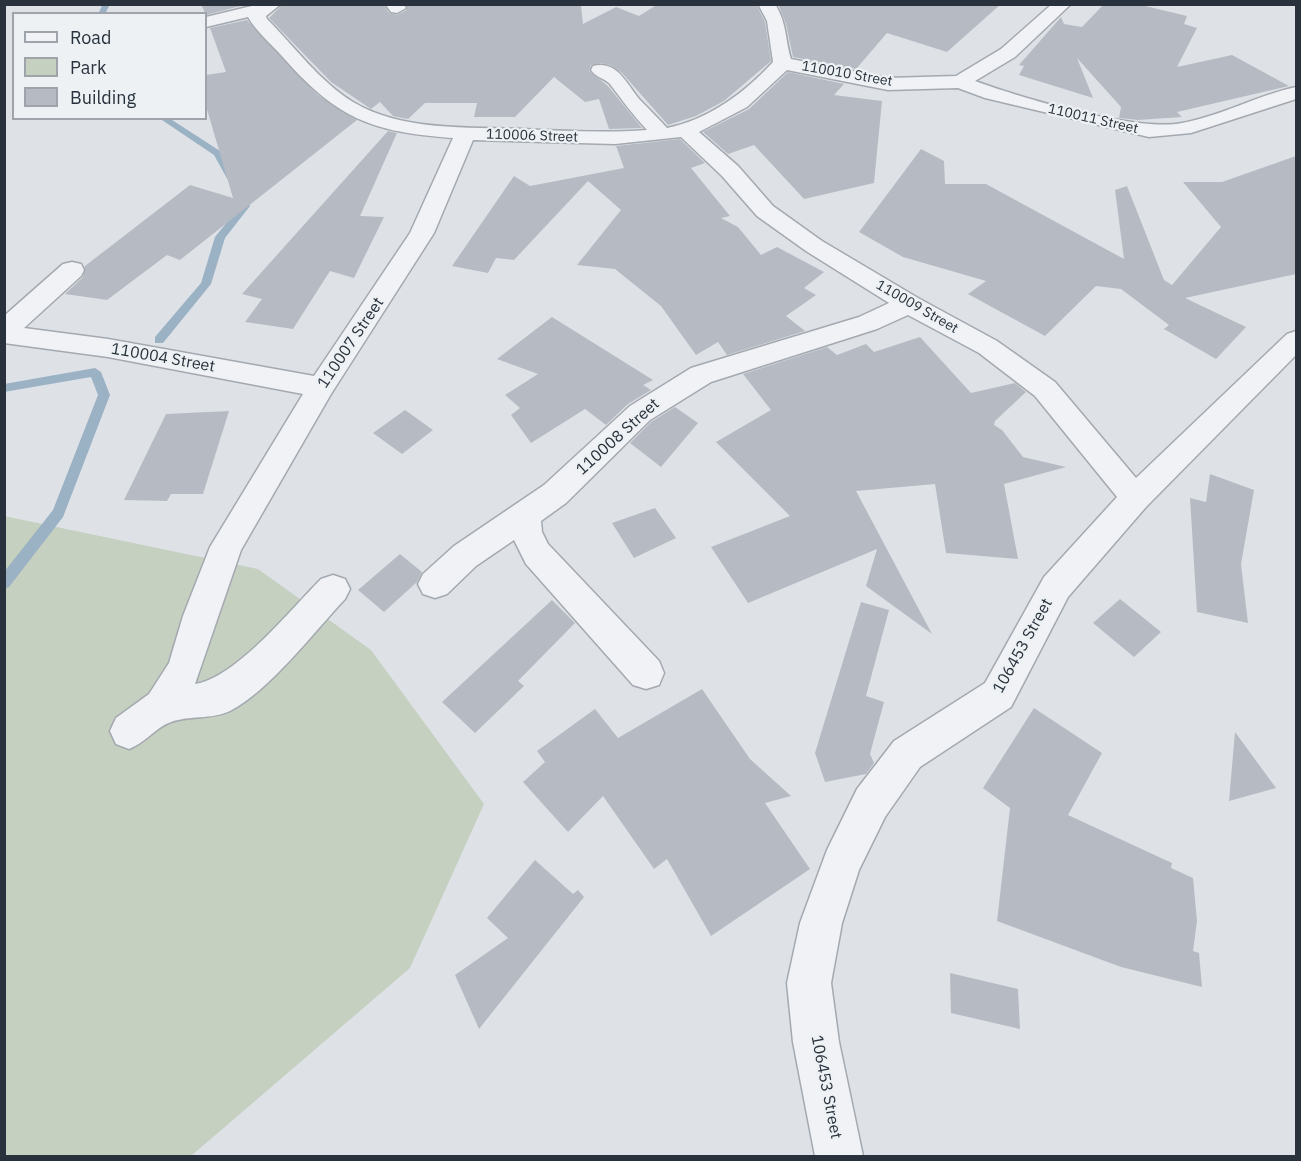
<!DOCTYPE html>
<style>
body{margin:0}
#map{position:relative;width:1301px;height:1161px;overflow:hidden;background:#dee2e7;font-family:"IBM Plex Sans",sans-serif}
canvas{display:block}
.frame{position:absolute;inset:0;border:6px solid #28313c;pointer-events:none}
.legend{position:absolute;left:12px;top:12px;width:195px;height:108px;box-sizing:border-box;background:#edf1f4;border:2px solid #9ea4aa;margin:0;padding:8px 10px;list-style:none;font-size:18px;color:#28313c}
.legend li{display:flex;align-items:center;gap:12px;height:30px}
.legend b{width:30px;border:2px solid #9ea4aa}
</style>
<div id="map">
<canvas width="1301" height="1161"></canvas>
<div class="frame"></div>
<ul class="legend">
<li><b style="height:8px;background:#f0f2f5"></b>Road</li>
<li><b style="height:16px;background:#c5d0c0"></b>Park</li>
<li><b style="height:16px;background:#b6bbc3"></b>Building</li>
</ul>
</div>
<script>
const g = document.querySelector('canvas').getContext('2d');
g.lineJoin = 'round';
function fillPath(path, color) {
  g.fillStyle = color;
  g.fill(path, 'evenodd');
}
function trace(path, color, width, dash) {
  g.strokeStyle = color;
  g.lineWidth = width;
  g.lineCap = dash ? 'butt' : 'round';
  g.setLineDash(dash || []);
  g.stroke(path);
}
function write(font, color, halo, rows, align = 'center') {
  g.font = font + ' "IBM Plex Sans",sans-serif';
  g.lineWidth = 4.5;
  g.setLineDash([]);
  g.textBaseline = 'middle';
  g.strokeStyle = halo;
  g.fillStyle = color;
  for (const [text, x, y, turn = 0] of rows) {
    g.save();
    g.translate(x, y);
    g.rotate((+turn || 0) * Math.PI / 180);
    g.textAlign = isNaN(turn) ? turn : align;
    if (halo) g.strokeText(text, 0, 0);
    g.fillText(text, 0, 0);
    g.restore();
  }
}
fillPath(new Path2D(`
 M4 516 258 569 371 650 484 804 410 968 191 1156H5Z`), '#c5d0c0');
fillPath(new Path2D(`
 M103 4H110L105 14H98Z
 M159 118H169L220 151 237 180 235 182H229L214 155Z
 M238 195H244L250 206 225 238 211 284 163 343H155V337L201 283 215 237 240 206 236 197Z
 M95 368 101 372 110 395 63 517 9 587 4 589V572L53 510 98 395 91 377 4 392V384Z`), '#9bb1c4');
fillPath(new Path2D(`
 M201 4H248L206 15Z
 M283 4H383L389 13 397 15 407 10 406 4 581 6 583 24 616 7 639 16 658 4H756L765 22 771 61 724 101 696 116 668 125 622 73 610 65 601 63 591 65 589 71 608 86 642 128 609 129 599 99 585 102 554 77 515 117H474L477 103H425L408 119 393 116 380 102 371 109 331 82 269 18Z
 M778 4H1001L947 52 887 33 856 69 793 57 786 24Z
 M1104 4H1137L1187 16 1184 24 1197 28 1177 67 1232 55 1289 86 1177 112 1182 117 1138 120 1119 118 1121 107 1077 58 1093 98 1019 75 1024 66 1019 65 1061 17 1064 24 1082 27Z
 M247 20 318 95 357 120 180 260 167 255 107 300 65 294 83 277 85 266 190 185 233 198 206 106V75L226 72 210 28Z
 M788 72 844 84 834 95 882 101 874 183 804 199 754 145 728 154 703 132 749 109Z
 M388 131 397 133 360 216 384 217 354 278 330 271 293 329 245 322 262 299 242 294Z
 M680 139 705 163 691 168 730 216 721 218 738 227 761 255 777 247 824 272 804 288 816 295 786 316 805 331 727 355 718 342 696 355 661 306 615 269 577 265 621 210 588 181 514 260 496 258 488 273 452 266 514 176 530 186 624 168 616 146Z
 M921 149 944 161 945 184H986L1124 259 1115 190 1127 186 1164 280 1172 285 1221 227 1183 182H1222L1296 156V274L1185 298 1246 327 1216 359 1164 329 1169 325 1121 289 1096 286 1045 336 968 294 986 281 903 257 859 232Z
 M552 317 653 380 643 385 651 390 628 404 606 425 585 409 531 443 511 415 520 408 505 395 538 374 497 359Z
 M920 337 971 393 1015 383 1026 392 995 421 994 425 1002 430 1023 457 1066 467 1004 484 1018 559 946 553 935 484 856 491 932 634 866 586 877 549 748 603 711 547 790 516 716 442 771 410 743 374 827 347 837 355 866 344 874 352Z
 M675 407 698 423 661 467 630 443 651 422Z
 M405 410 433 430 402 454 373 433Z
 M229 411 203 494H171L167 501 124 500 166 414Z
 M1210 474 1254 490 1241 564 1248 623 1197 612 1190 498 1206 502Z
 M655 508 676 538 634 558 612 523Z
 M400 554 422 572 417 582 384 612 358 590Z
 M1120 599 1161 632 1134 657 1093 623Z
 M552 600 575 623 518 681 524 686 475 733 442 702Z
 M861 602 889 610 866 696 884 702 870 754 874 763 866 774 825 782 815 753Z
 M702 689 750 759 791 796 765 803 810 869 711 936 667 859 654 869 603 796 568 832 523 782 545 762 537 751 595 709 618 738Z
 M1034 708 1102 753 1068 815 1172 863 1171 868 1193 878 1197 921 1193 951 1199 953 1202 987 1121 967 997 921 1010 808 983 788Z
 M1235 732 1276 788 1229 801Z
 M535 860 573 894 578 890 584 897 479 1029 455 975 508 938 487 918Z
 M950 973 1018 989 1020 1029 951 1013Z`), '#b6bbc3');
const minor = new Path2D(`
 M260 4H281L266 16 267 19C295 47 319 81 353 102 401 131 468 127 523 129 564 131 606 133 647 130 633 115 622 100 610 84 604 78 595 77 591 70L593 66C618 60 627 85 640 100 649 109 658 118 667 128 708 120 746 92 773 62L767 21 758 4H775C787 23 785 39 791 59L888 78 956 76 1001 49 1052 4H1071L1015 57 975 81C1022 98 1135 132 1182 123 1221 116 1258 95 1296 87V99L1191 133 1149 137 985 98 958 88 888 90 787 70 747 107 699 132 738 166 773 206 822 241 918 298 997 341 1055 382 1136 478 1287 334 1296 331V355L1146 507 1068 597 1011 707 920 767 885 817 859 870 842 923 831 983 839 1042 863 1156H815L793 1042 787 983 800 923 827 850 857 789 894 741 985 683 1044 577 1117 497 1035 396 979 353 908 315 877 329 711 382 650 420 566 503 541 521 542 532 548 544 659 661 664 673 659 685 646 689 633 685 526 564 514 540 476 566 447 594 435 598 423 594 418 584 423 574 454 546 544 485 630 406 691 368 859 317 889 303 806 251 757 216 722 176 681 137 615 144 473 140 434 233 331 394 241 550 195 684C236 678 291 609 321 579L333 575 345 579 350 589 345 599C314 632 269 691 230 711 211 720 190 715 171 722 156 727 145 743 129 749L116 744 110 731 116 718 149 694 169 663 183 616 210 547 303 394 108 357 4 343V316L63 264 72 262 81 264 84 270 81 276 24 328 108 339 314 376 410 233 453 138C370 132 336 118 281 55 270 43 256 31 248 17L206 27V17Z
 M385 4H403L406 8 397 13 391 12Z`);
trace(minor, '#a4a9b0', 3);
fillPath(minor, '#f0f2f5');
write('14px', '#28313c', '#edf1f4', [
 ["110010 Street",847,74,10],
 ["110011 Street",1093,119,13],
 ["110006 Street",532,136,2],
 ["110009 Street",917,307,30]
]);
write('16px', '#28313c', '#edf1f4', [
 ["110007 Street",351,343,-56],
 ["110004 Street",163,358,10],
 ["110008 Street",618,437,-42],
 ["106453 Street",1023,646,-61],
 ["106453 Street",826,1087,79]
]);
</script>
